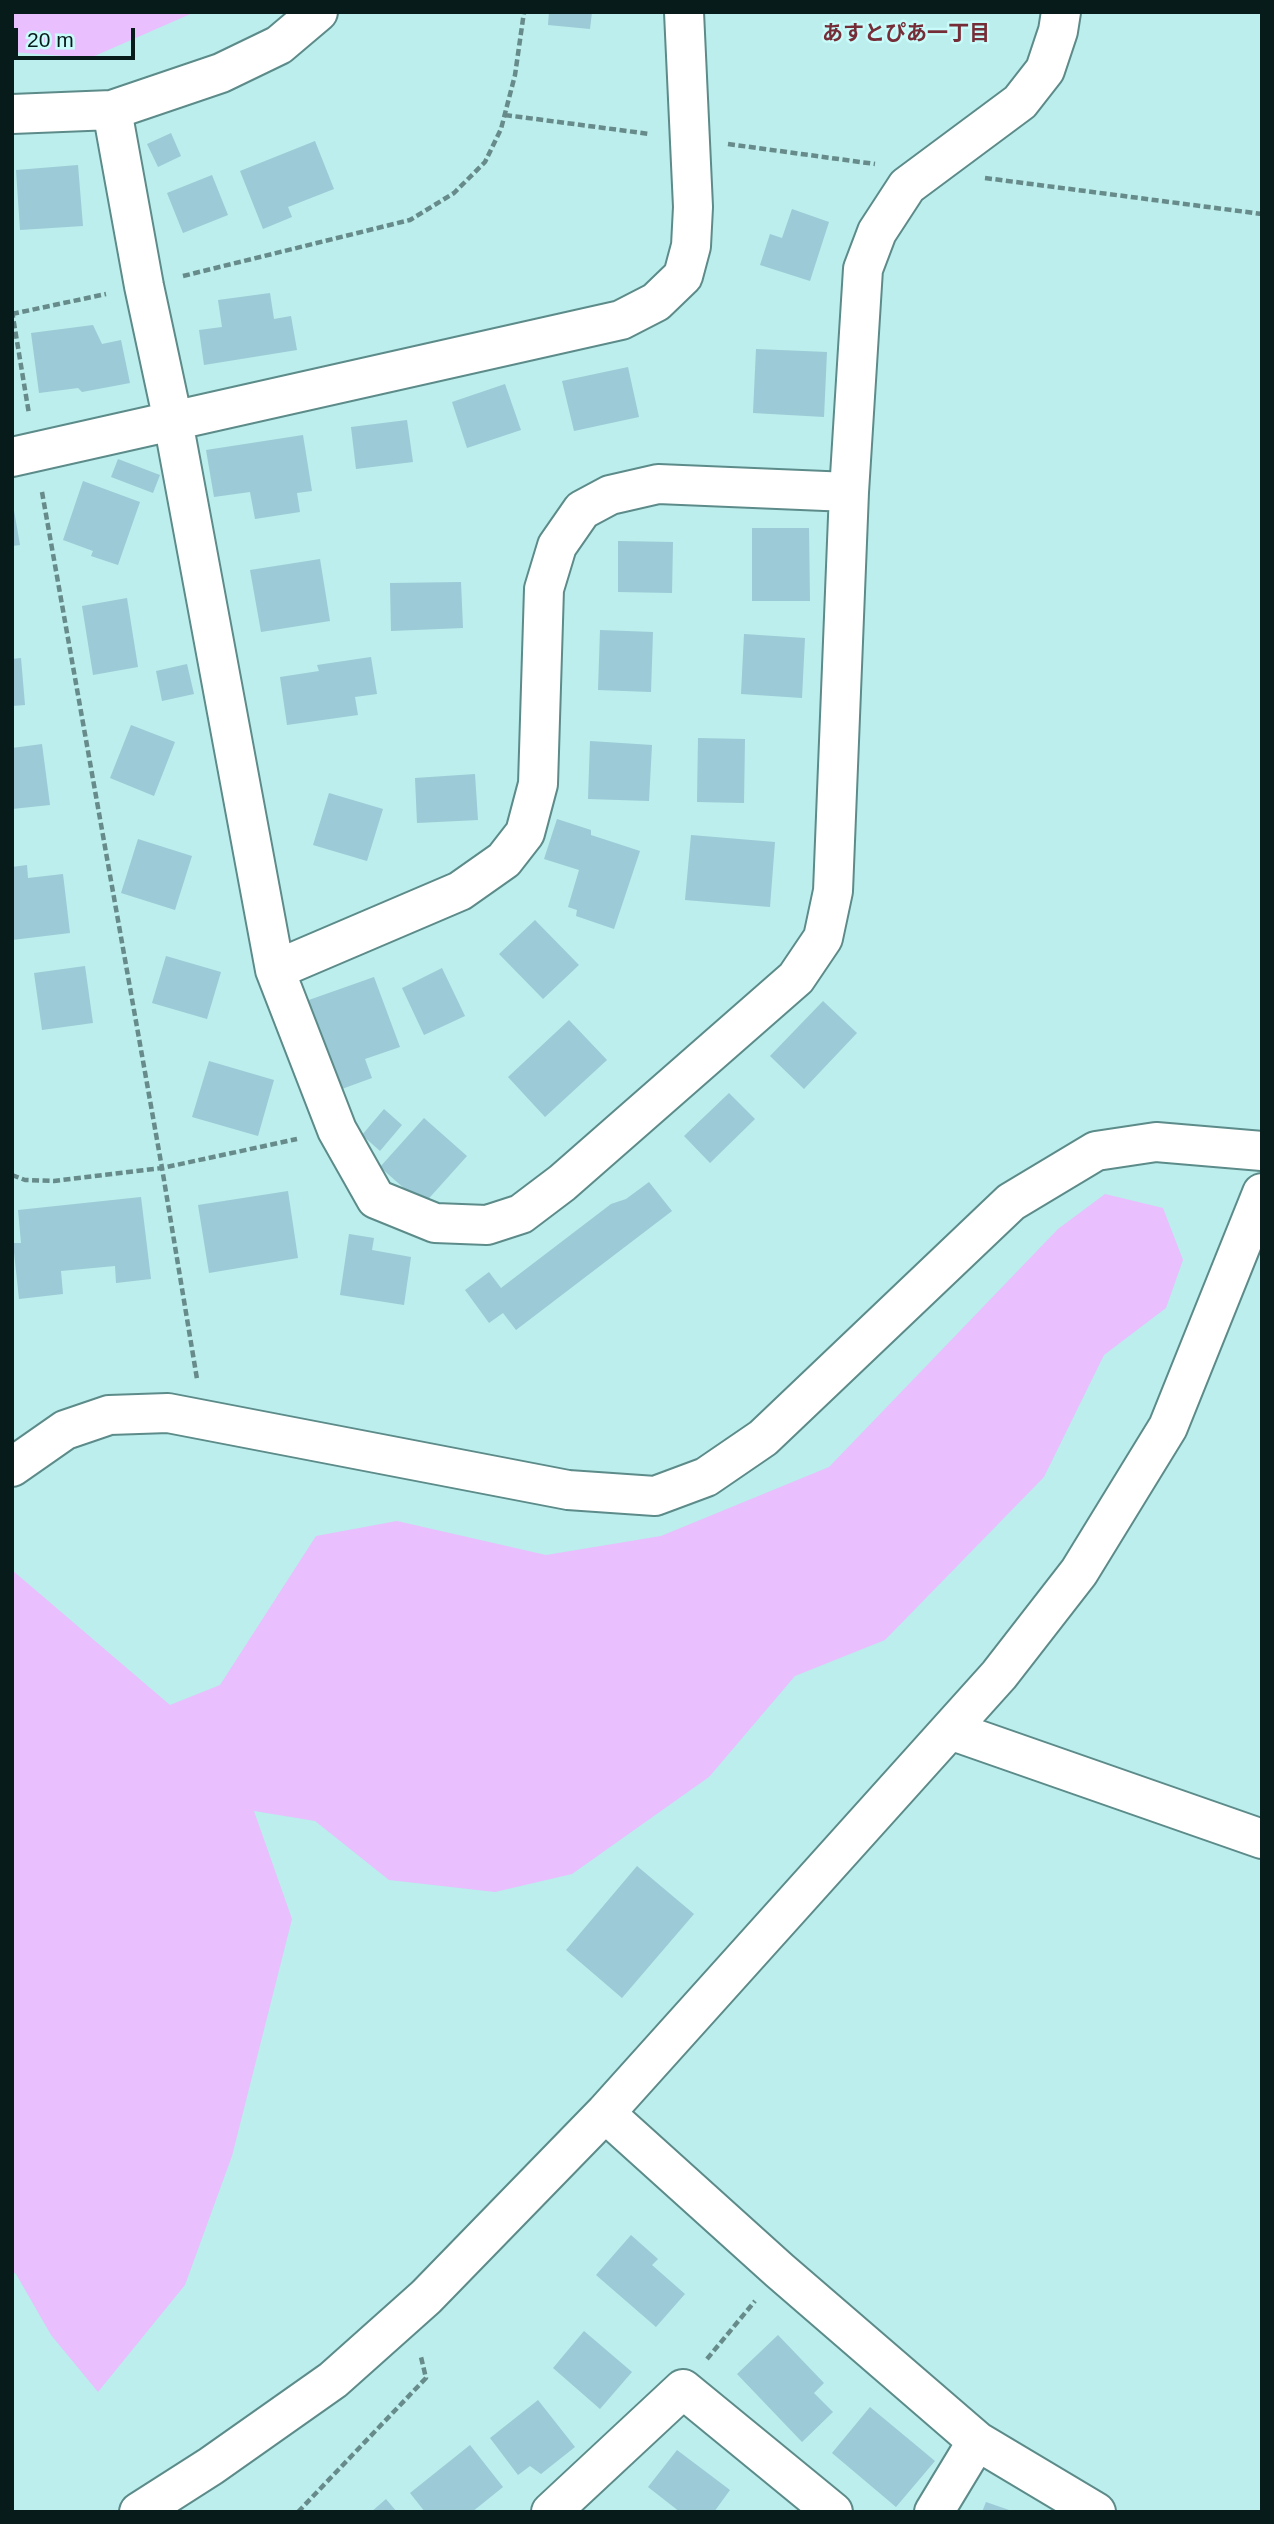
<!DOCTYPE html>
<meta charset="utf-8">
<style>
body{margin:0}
#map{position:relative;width:1274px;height:2524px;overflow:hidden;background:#bbeeec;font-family:Arial,sans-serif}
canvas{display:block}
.frame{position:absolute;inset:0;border:14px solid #081b1b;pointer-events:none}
.scale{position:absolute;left:14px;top:28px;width:121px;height:32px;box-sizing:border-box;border:4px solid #081b1b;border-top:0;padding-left:9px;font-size:21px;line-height:24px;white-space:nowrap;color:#081b1b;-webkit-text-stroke:5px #c8fbf9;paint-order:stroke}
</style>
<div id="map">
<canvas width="1274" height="2524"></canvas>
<div class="frame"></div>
<div class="scale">20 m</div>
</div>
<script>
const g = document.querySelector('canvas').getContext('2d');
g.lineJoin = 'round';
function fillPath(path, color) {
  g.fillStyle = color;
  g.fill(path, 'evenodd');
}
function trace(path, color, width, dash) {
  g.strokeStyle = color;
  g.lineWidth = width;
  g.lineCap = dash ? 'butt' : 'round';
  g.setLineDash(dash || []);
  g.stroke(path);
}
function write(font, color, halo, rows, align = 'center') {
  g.font = font + ' Arial,"Noto Sans JP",sans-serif';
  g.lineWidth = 5;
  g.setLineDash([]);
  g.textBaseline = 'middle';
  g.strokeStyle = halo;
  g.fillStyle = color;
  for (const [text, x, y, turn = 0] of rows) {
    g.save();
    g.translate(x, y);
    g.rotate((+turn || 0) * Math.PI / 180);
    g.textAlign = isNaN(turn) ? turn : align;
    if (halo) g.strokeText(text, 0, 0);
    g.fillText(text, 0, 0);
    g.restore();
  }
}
fillPath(new Path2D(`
 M12 12H195L90 58 12 52Z
 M1105 1194 1163 1208 1183 1260 1166 1308 1104 1355 1044 1477 885 1640 795 1676 709 1777 572 1874 495 1892 389 1880 315 1821 254 1811 292 1919 232 2156 185 2285 98 2392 51 2335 16 2274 12 2271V1570L170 1705 220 1685 316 1536 397 1521 546 1555 661 1536 829 1467 1058 1229Z`), '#e9bffe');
fillPath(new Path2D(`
 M549 12H592L590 29 548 25Z
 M171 133 181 156 158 167 147 144Z
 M315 141 334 189 288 207 292 217 263 229 240 171Z
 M78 165 83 226 20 230 16 170Z
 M212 175 228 215 183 233 167 193Z
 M792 209 829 222 810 281 760 265 770 234 782 238Z
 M270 293 274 319 291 316 297 350 204 365 199 330 222 327 218 300Z
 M93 325 102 344 121 340 130 383 82 392 78 388 39 393 31 333Z
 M756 349 827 352 824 417 753 413Z
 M628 367 639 417 574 431 562 381Z
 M505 384 521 430 467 448 452 402Z
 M407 420 413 462 356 469 351 427Z
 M303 435 312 491 297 493 300 512 255 519 250 492 214 497 206 450Z
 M118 459 160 475 153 493 111 477Z
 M83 481 140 502 118 565 91 556 93 551 63 540Z
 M12 499 20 545 12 546Z
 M752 528H809L810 601H752Z
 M618 541 673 542 672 593 618 592Z
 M320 559 330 621 261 632 250 570Z
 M461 582 463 628 391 631 390 583Z
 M127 598 138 667 93 675 82 606Z
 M600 630 653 632 651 692 598 690Z
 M744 634 805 638 802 698 741 694Z
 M371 657 377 694 355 697 358 715 287 725 280 677 319 671 317 665Z
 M21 658 25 705 12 706V659Z
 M187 664 194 694 162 701 156 671Z
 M131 725 175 742 154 796 110 778Z
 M698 738 745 739 744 803 697 802Z
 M590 741 652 745 649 801 588 799Z
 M42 744 50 805 12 809V748Z
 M475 774 478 820 417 823 415 778Z
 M329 793 383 809 367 861 313 845Z
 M557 819 591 830V835L640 851 614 929 576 916 577 910 568 907 579 870 544 859Z
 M691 835 775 842 770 907 685 900Z
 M138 839 192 856 175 910 121 893Z
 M27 865 28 878 63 874 70 933 12 940V867Z
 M535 920 579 965 543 999 499 954Z
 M166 956 221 972 207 1019 152 1003Z
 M85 966 93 1023 42 1030 34 973Z
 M442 968 465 1016 424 1035 402 988Z
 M374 977 400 1047 365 1059 372 1078 339 1090 306 1001Z
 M823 1001 857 1033 804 1089 770 1056Z
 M569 1020 607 1060 545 1117 508 1077Z
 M209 1061 274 1080 258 1136 192 1117Z
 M729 1093 755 1119 710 1163 684 1136Z
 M384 1109 402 1125 380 1151 362 1135Z
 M424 1118 467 1156 423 1205 380 1167Z
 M649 1182 672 1211 516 1330 503 1313 489 1323 465 1290 489 1272 501 1288 611 1204 626 1199Z
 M288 1191 298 1258 209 1273 198 1205Z
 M141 1197 151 1279 116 1283 115 1266 61 1271 63 1294 19 1299 13 1243H21L18 1210Z
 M349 1234 374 1238 372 1250 411 1257 404 1305 340 1295Z
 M637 1866 694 1914 622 1998 566 1950Z
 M631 2235 658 2259 652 2265 685 2294 656 2327 596 2275Z
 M584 2331 632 2372 600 2409 553 2368Z
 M778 2335 824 2383 814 2393 833 2412 802 2442 737 2374Z
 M538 2400 575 2447 541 2474 530 2466 518 2475 490 2438Z
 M870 2407 935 2461 896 2507 832 2453Z
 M470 2445 503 2487 472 2512H425L410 2493Z
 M677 2450 730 2490 714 2512H680L648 2487Z
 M386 2499 397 2512H371Z
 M986 2502 1012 2511V2512H982Z`), '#9ccad6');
const minor = new Path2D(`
 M112 110 144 286 173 421 275 970 337 1130 376 1199 435 1223 487 1225 521 1214 562 1183 796 978 823 938 833 891 849 492 863 269 877 232 907 186 1020 102 1045 70 1058 31 1061 12
 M12 114 112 110 221 73 279 45 318 12
 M12 457 621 320 656 302 683 276 691 246 693 207 684 12
 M275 970 460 891 504 860 525 833 538 784 544 589 557 546 582 510 610 495 658 484 849 492
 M12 1467 65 1430 109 1415 168 1413 568 1490 655 1496 706 1477 763 1438 1011 1202 1096 1151 1156 1142 1262 1151
 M950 1730 1262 1839
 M605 2113 779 2270 977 2441 1096 2512
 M139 2512 211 2466 333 2380 426 2297 605 2113 999 1675 1079 1572 1168 1427 1262 1193
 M551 2512 683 2389 833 2512
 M934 2512 977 2441`);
trace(minor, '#5c8b8a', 42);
trace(new Path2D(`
 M505 115 650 134
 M728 144 875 164
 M985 178 1262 214
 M183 276 410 220 454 193 485 162 501 129 515 75 524 12
 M12 311 29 414
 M12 314 106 294
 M42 492 162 1168 197 1379
 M12 1175 25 1180 54 1181 162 1168 297 1139
 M707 2359 755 2301
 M298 2512 426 2378 421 2357`), '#678b8a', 4.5, [7, 3.5]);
trace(minor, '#fff', 38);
write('bold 21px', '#752e38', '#c8fbf9', [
 ["あすとぴあ一丁目",906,34]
]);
</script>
